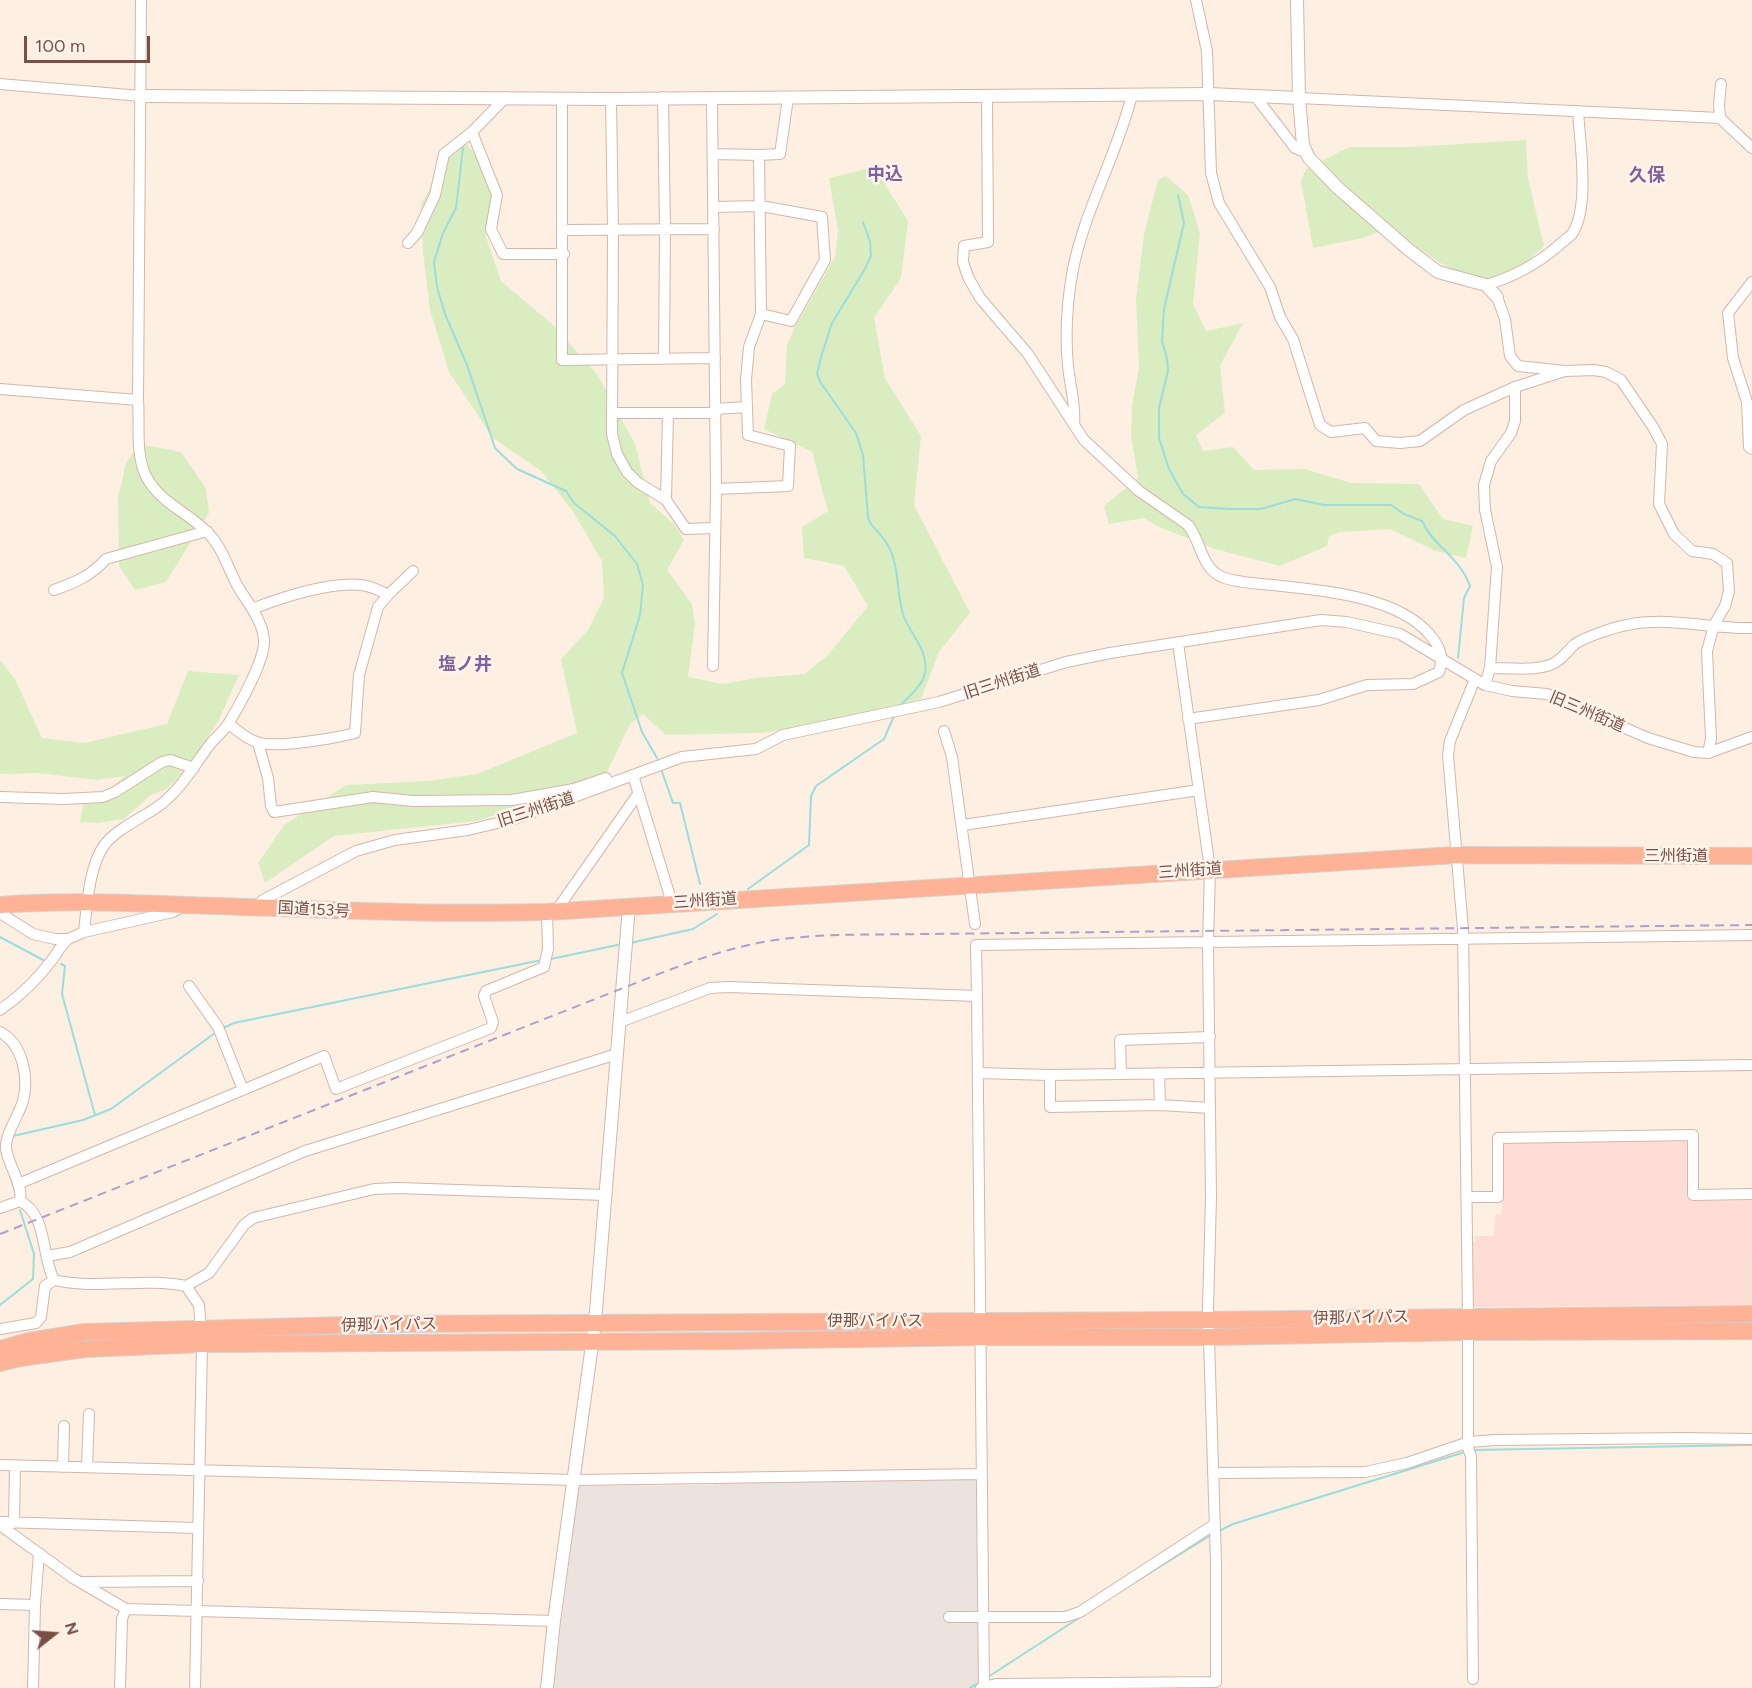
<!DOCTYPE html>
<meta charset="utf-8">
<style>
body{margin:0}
#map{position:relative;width:1752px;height:1688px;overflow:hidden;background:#feefe3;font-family:Figtree,sans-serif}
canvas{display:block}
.north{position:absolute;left:24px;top:1604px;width:60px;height:60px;-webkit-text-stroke:4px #fff4eb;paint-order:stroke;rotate:73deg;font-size:16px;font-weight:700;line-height:24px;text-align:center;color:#795046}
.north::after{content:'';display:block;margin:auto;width:21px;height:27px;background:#795046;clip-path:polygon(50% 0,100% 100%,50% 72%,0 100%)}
.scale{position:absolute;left:24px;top:36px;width:126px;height:27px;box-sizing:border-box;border:3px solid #795046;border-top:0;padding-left:8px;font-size:18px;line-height:21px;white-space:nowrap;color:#795046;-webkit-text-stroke:4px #fff4eb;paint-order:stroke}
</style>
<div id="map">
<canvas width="1752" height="1688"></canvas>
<div class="north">N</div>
<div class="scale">100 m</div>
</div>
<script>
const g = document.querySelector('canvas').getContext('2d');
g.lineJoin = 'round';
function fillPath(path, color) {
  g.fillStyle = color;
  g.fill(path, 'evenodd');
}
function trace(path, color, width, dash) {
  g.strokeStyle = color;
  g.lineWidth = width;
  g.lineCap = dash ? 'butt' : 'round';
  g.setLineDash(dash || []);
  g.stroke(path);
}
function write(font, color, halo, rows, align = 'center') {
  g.font = font + ' Figtree,"Noto Sans JP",sans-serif';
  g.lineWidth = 5;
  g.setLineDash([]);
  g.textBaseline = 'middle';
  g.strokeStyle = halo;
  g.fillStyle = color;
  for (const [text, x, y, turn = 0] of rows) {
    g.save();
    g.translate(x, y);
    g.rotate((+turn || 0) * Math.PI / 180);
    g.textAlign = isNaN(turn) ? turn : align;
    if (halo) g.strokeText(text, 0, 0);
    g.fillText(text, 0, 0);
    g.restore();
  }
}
fillPath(new Path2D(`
 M1743 1260H1752V1305H1743Z`), '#f9e2d4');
fillPath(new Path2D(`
 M1685 1139 1689 1145 1690 1201 1752 1200V1260L1743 1261V1305L1473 1307 1471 1242H1476L1475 1236H1494L1495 1215 1502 1214 1503 1143Z`), '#ffdcd6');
fillPath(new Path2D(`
 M978 1476 983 1688H553L579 1486 712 1485 718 1483Z`), '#ede3de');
fillPath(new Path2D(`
 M460 137 498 179 502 197 486 237 501 281 553 325 597 374 635 444 650 503 675 525 684 540 667 570 692 604 695 624 688 677 723 684 757 678 805 674 828 655 868 606 844 566 804 558 802 527 828 511 812 452 764 429 772 394 785 384 787 345 794 329 835 257 838 231 829 178 874 167 908 221 901 278 874 318 885 378 921 436 914 505 970 613 939 652 921 699 799 728 759 733 666 735 643 714 630 724 607 772 543 800 476 821 334 836 265 883 258 863 284 825 346 785 428 781 477 774 577 733 561 659 588 630 604 598 602 561 572 510 541 471 493 438 449 372 430 310 423 253 421 204Z
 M1526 140 1528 178 1544 246 1520 268 1482 280 1445 266 1388 228 1363 238 1313 248 1301 181 1306 169 1349 147H1410Z
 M1166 176 1188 195 1200 233 1193 304 1206 331 1243 323 1220 366 1225 413 1196 435 1203 451 1233 447 1254 470 1305 469 1351 483 1419 484 1443 519 1473 526 1466 558 1436 551 1390 529 1341 532 1329 536 1327 546 1280 566 1215 549 1159 527 1144 518 1109 524 1104 506 1138 478 1131 436 1132 405 1139 368 1136 299 1144 234 1158 180Z
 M139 444 181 452 206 488 209 513 166 582 135 590 119 566 118 498 126 463Z
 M0 660 15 679 42 738 84 743 167 724 188 671 239 675 218 722 183 773 165 790 151 795 124 819 98 823 80 822 83 804 109 789 125 776 97 780 38 773 0 774Z`), '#daedc0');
trace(new Path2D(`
 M463 148 456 208 443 233 434 262 437 287 445 314 467 365 495 448 517 469 566 491 574 503 615 536 637 564 643 585 640 615 622 673 642 732 657 758
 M1178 195 1184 223 1164 309 1162 341 1167 359 1168 371 1159 408V438L1169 469 1183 494 1199 507 1230 509H1261L1295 499 1324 505H1391L1404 514 1422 521C1434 547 1459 556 1470 586L1464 598 1458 658
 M863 222 870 241 871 256 865 269 832 323 821 357 817 374 821 383 856 433 863 455 868 518C872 529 882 534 887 544 900 564 896 595 904 617 911 635 929 651 925 673 923 685 909 696 900 706
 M661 769 673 803H680L700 884
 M748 889 809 845 811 796 816 786 884 739 894 716
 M0 937 45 961
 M630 943 693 929 717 914
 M551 959 622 944
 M61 964 65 966 62 994 95 1115
 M223 1028 234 1023 542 960
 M13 1136 83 1120 111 1109 215 1033
 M10 1175 15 1192
 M0 1305 33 1279 34 1254 20 1210
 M1473 1450 1752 1445
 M1219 1531 1233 1524 1465 1452
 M1132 1584 1211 1535
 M988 1677 1079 1618
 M970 1688 981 1682`), '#9bdddc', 2);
const minor = new Path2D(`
 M1196 0 1207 51 1211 173 1219 203 1270 287 1280 317 1293 339 1320 425 1331 432 1365 428 1376 441 1400 443 1420 441 1464 410 1515 387 1565 371
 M0 84 141 96
 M1255 96 1295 148 1307 153
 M506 97 472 132 497 195 491 229 503 254H564
 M663 97 665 230 664 358
 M987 97 988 242 964 246 963 262 968 277 980 298 1028 354 1084 440 1139 491 1188 525C1201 541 1201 568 1222 577 1237 583 1256 583 1272 585 1320 590 1398 596 1430 635 1440 647 1444 656 1439 672L1413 684 1367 685 1319 700 1188 719
 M712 98 716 489 713 666
 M1299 98 1720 118 1719 104 1721 84
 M562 99V360L715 358
 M611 99 613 230 612 434 617 454 627 472 637 482 666 500 686 529 714 528
 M1720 118 1752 148
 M713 154 759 155
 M714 207 761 206 822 217 825 260 791 321 761 314 749 347 746 380 748 435 790 446 788 486 716 489
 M564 230 714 229
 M408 243 417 233 435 195 444 154 472 132
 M1752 282 1728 313 1733 358 1747 402 1749 447 1752 449
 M1486 285C1513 277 1536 265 1558 246 1562 242 1568 238 1572 234 1590 208 1580 143 1578 111
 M1497 297 1505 319 1510 356 1518 366 1565 371 1594 370 1606 372 1621 380 1653 427 1662 444 1659 504 1674 534 1692 551 1713 554 1727 563 1729 591 1725 606 1714 625 1707 651 1711 739 1708 753
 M761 314 759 155 780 154 788 98
 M0 389 138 400
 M715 409 747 407
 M612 413H716
 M1074 425C1076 405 1070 386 1068 366 1065 334 1067 301 1073 269 1085 209 1117 155 1132 95
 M666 500 668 413
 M54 590C74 583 91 576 106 559L207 531
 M252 609C280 598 331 581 361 585 371 586 379 590 388 595
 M1490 668C1509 668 1532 671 1550 665 1560 662 1567 651 1575 644 1585 637 1615 627 1627 625 1669 616 1710 629 1752 628
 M1485 685 1490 668 1497 567 1485 510 1484 485 1491 461 1511 433 1515 421V387
 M229 724C237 730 246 739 257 742 274 749 336 738 355 733L359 675 378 607 388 595 413 571
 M944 731 952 757 975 924
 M258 743 268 778 271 806 274 812 373 797 413 801 512 800 574 789 606 778
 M633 775 672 903
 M0 797 63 799 103 797 115 792 162 762 170 760 194 768
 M963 825 1199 790
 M255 907 263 900 356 851 395 840 468 830 514 819 682 757 756 749 783 735 939 702 1066 662 1110 653 1321 620 1347 622 1400 634 1485 685 1512 691 1547 694 1648 738 1694 752 1708 753 1752 737
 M556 911 638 794
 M0 913 33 934 55 939H68L84 932 173 912 182 907
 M84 932C87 906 89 865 105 844 120 826 146 817 164 802 184 785 196 762 212 742 218 735 226 729 230 721 240 704 264 661 264 642 264 621 247 603 237 585 227 566 222 546 206 531 187 512 159 502 146 476 135 453 140 425 138 400L141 0
 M189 986 218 1027 243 1090
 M977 996 976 945 1752 935
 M0 1010C20 996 37 980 51 961 57 954 60 946 68 939
 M620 1022 710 988 729 987 977 996 984 1688
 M0 1032C23 1044 29 1077 23 1101 19 1115 8 1129 6 1144 4 1159 24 1184 20 1201 48 1215 41 1256 54 1280
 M978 1073 1050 1075 1752 1065
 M1121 1073 1120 1040 1210 1037
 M1159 1073 1160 1105
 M1050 1075V1107L1160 1105 1210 1108
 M18 1184 324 1056 336 1089 491 1028 493 1022 484 996 486 991 544 967 548 949 547 912
 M1467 1197H1498V1138L1693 1135V1195L1752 1194
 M0 1208 20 1201
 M47 1256 70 1252 305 1151 617 1054
 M186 1286 209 1273 244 1225 253 1218 374 1189 398 1188 605 1195
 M0 1329 36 1323 41 1317 45 1286 54 1280C97 1290 142 1277 186 1286L199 1305 202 1344 195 1688
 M0 1465 575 1480 982 1474
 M63 1467 64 1426
 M87 1467 89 1414
 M1213 1473 1365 1472 1407 1463 1469 1442 1496 1440 1683 1438 1752 1439
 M0 1522 197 1528
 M14 1523 15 1465
 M0 1525 73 1578 126 1609 554 1621
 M82 1582 198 1581
 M0 1604 35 1605 39 1553
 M949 1617H1065L1080 1612 1215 1524
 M1473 1679 1471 1456 1468 1448V1316L1463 929 1448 755 1450 741 1475 679
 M33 1688 35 1605
 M120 1688 122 1619 126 1609
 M981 1688 996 1684 1216 1682V1562L1208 1308 1211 1198 1208 943 1210 869 1178 643`);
const tertiary = new Path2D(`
 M1297 0 1299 98 1303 145 1309 158 1338 188 1409 250 1438 272 1486 285 1497 297
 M141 96 611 99 1209 94 1299 98
 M547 1688 554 1621 595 1323 629 906`);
const trunk = new Path2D(`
 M0 905C62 900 124 903 187 905 307 909 426 915 547 912L1456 855 1752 856
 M0 1349 29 1341 85 1332 384 1324 1209 1320 1752 1314
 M0 1363 20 1358 85 1349 202 1344 732 1341 982 1337H1210L1468 1332 1752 1331`);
trace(minor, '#d3b6ab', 12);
trace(tertiary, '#d3b6ab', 14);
trace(trunk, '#d9cecb', 18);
trace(minor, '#fff', 10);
trace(tertiary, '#fff', 12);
trace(trunk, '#feb396', 16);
trace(new Path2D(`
 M0 1234 656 975C695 960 734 946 775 940 825 933 876 935 927 934L1752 925`), '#afa0c9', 2, [9, 6]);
write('16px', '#795046', '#fff4eb', [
 ["旧三州街道",1002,682,-18],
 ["旧三州街道",1587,712,23],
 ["旧三州街道",536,810,-18],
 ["三州街道",1676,856],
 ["三州街道",1190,871,-4],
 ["三州街道",705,901,-4],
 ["国道153号",314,910,3],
 ["伊那バイパス",1361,1318,-1],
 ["伊那バイパス",875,1321],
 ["伊那バイパス",389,1325,-1]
]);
write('bold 18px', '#7f619d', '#fff4eb', [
 ["中込",885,175],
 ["久保",1647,176],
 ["塩ノ井",465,665]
]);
</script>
